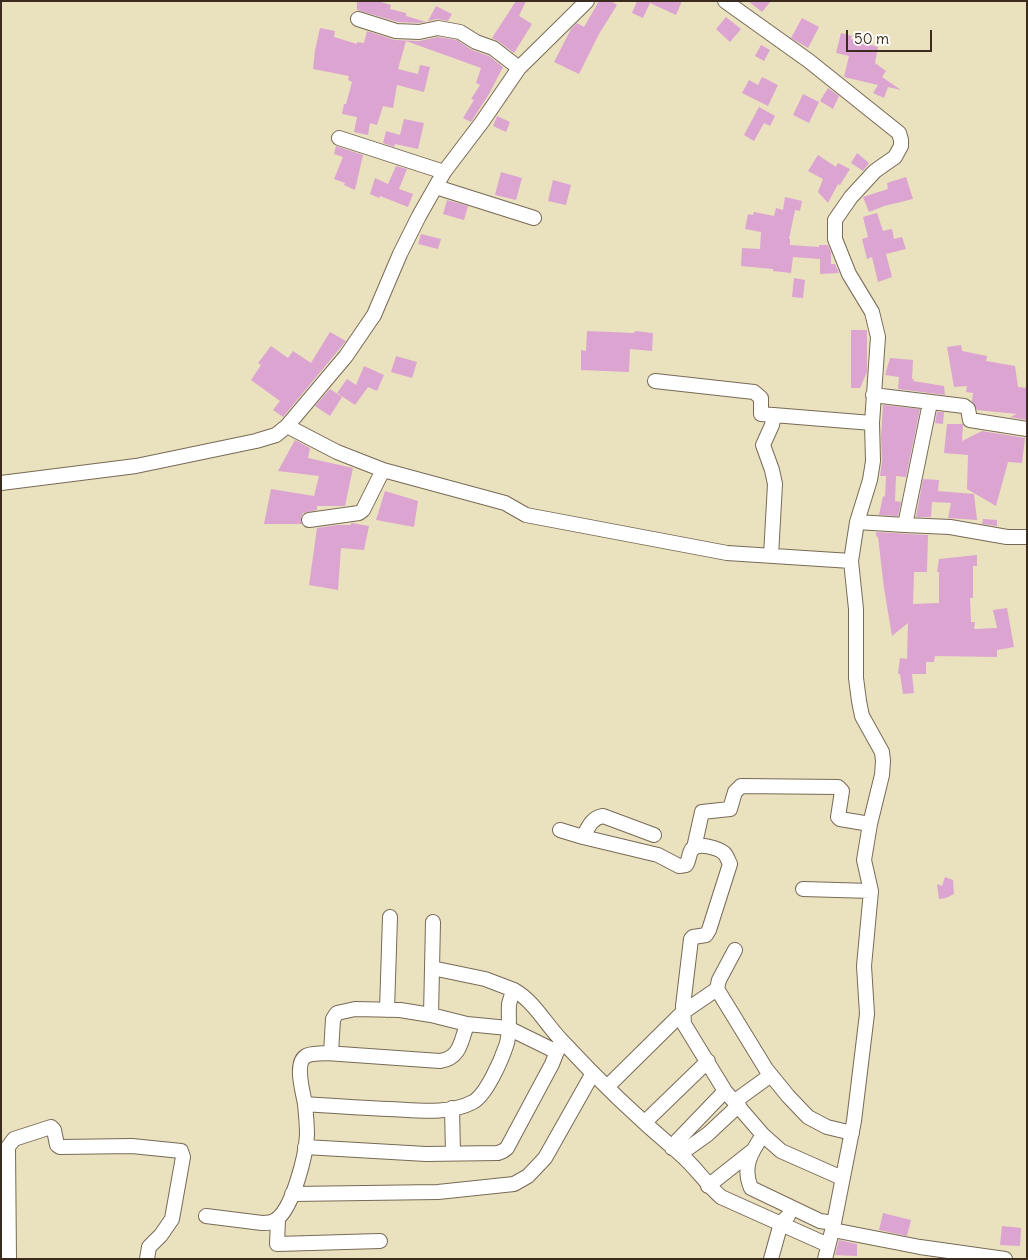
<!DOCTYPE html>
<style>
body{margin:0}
#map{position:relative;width:1028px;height:1260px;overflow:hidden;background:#eae1bf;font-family:Delius,sans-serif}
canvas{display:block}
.frame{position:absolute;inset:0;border:2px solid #3b2a1e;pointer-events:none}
.scale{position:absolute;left:846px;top:30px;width:86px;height:22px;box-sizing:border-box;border:2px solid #3b2a1e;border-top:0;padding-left:6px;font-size:15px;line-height:18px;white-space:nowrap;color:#3b2a1e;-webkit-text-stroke:4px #fdfcf7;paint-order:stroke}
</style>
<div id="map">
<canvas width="1028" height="1260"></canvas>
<div class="frame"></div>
<div class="scale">50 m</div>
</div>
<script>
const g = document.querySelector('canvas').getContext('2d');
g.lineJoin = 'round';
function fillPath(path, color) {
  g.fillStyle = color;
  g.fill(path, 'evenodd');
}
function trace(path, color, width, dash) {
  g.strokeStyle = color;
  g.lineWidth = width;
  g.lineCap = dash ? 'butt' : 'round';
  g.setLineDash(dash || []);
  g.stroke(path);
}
fillPath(new Path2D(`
 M357 1 381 2 391 5 390 9 406 13V16L426 22 418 23 398 22 357 10Z
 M516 1H526L519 16 532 24 514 53 498 41 492 38Z
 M599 1H611L617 5 599 34 579 74 554 62 571 29 577 23 584 27Z
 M637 1H682L676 15 650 3 643 18 632 13Z
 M748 1H771L762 12Z
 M436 6 452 14 448 21 437 19 428 21Z
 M726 17 741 29 730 42 716 29Z
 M802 18 819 27 808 48 791 38Z
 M320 28 335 31 334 37 357 44V42L364 43 367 31 395 40 419 41 438 37 457 40 472 50 489 56 503 67 489 94 471 122 463 118 474 100 471 99 480 85 476 83 481 68 406 41 398 69 418 74 420 65 430 67 424 92 397 85 393 108 383 106 377 125 370 123 368 135 354 132 357 117 342 114 344 104H346L352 82 348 80 349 76 313 69 315 50Z
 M841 33 852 36 851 39 878 47 875 63 886 71 882 77 901 90 888 87 884 98 873 93 878 85 844 77 849 56 836 53Z
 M761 45 770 50 764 61 755 56Z
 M762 77 778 85 768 106 742 93 749 80 758 85Z
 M828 88 839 96 833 109 820 101Z
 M803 94 819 102 809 123 793 115Z
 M759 107 775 116 770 126 764 123 754 141 744 135Z
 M497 116 510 122 506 132 493 126Z
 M404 119 424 123 418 149 395 144 394 147 383 143 386 131 400 135Z
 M336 146 363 155 355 190 344 185 345 183 334 179 343 157 334 154Z
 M857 153 869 163 863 171 851 163Z
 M818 155 836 167 838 163 850 169 840 185 838 184 828 203 818 192 823 179 808 171Z
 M396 166 407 169 399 189 413 194 408 207 380 196 379 198 370 194 375 178 388 184Z
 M501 172 522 178 516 200 495 195Z
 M906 177 913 199 884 206 869 212 863 197 888 189 887 183Z
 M553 180 571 185 566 205 548 201Z
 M785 197 802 201 800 211 795 210 789 239H790V245L819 247V245H828L831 252V264H835L839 273 820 274V259L793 257 791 273 773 271V269L741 266 742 248 760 249 761 232 745 229 748 214 753 215 754 212 774 216 776 208 783 210Z
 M447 200 468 206 464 220 443 214Z
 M877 213 883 231 892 229 894 239 902 237 906 249 886 254 892 277 878 282 872 257 867 259 862 239 868 237 863 217Z
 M421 234 441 239 438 249 418 244Z
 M794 278 805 280 803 298 792 297Z
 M851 330H867V372L860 388H851Z
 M587 331 634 333 635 331 653 333 652 351 630 349 629 372 581 370V350L586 351Z
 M330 332 346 341 283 417 273 410 280 401 251 380 261 365 258 363 271 346 288 358 293 351 311 363Z
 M961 345 962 351 987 356 986 361 1015 366 1018 387 1027 388V420L1010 417 1017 414 977 410 972 401 973 393 966 392 967 386 954 387 947 347Z
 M396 356 417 362 412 378 391 372Z
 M890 358 913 360 912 379H914L913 381 944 386 945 395 898 389 899 377 885 375Z
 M364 366 384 375 377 391 368 387 355 405 337 393 347 379 356 385Z
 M330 389 342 397 330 416 315 406Z
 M883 405 920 409 906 477 896 476 895 501 901 502 898 516 879 515 883 496 885 497 886 476H880L882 461 881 437Z
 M937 412H944L943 424 935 423Z
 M947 424H963L962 441 982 431 1025 438 1022 463 1008 462 996 506 967 489 968 455 944 453Z
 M295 440 310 448 308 458 353 468 345 506H317V510L303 513 301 517 302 524H264L271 489 314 496 319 476 278 471Z
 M923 479 939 480 938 491 974 494 977 520 948 518 951 503 932 502 931 517H916Z
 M385 491 418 501 414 527 376 520Z
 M983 519 997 520V526L982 524Z
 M351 523 369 526 364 550 341 548 338 590 309 585 317 528 337 525H351Z
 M876 532 928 535 927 572H914L913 604 939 603V572H937L939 559 977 555V566H973V598H970L971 622H975L974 629 997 628 993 610 1007 608 1014 647 997 650V657L935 656 934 662H926V674H912L914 693 903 694 900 674H898L900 658 907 659 908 623 892 636 884 588 878 537 876 536Z
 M945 877 953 880 954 894 946 898 939 899 937 884 942 886Z
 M883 1213 911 1220 907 1236 879 1230Z
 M1002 1226 1021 1228 1020 1246 1000 1245Z
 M839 1240 857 1244V1256L835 1255Z`), '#dca4d1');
const street = new Path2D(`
 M725 1 809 61 899 133 901 140V146L895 157 875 171 851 197 835 220V239L849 274 872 312 878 337 872 423 873 461 870 480 857 522 851 561 856 609V678L859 701 862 716 882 752 883 761 882 775 870 824 864 860 871 891 864 966 867 1014 854 1121 834 1223 825 1259
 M358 19 396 31 419 32 438 28 460 32 476 42 493 48 519 68
 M339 138 444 172
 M436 187 534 218
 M655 381 754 392 761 398V414L872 423
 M873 395 964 406 968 409 970 420 1027 429
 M287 426 337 452 383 470 505 503 526 515 727 553 851 561
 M1 483 136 466 256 441 276 435 287 426 346 356 374 315 400 254 419 216 444 172 482 122 519 68 587 1
 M309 520 359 513 363 510 383 470
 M857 522 905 525 930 403
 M905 525 950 527 1007 537H1027
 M771 556 775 484 772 470 763 445 772 425 774 415
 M560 830 583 837 658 855 679 866 686 865C689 861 689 853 692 849 698 842 718 848 724 853 727 856 728 860 730 864L709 930 706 935 693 937 691 939 683 1006 684 1024 725 1091 763 1135 781 1151 842 1178
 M583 837C588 828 591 818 603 816L654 835
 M694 848 702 812 730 809 735 792 741 786 838 787 842 791 838 817 840 819 870 824
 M803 889 871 891
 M735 950 719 980 717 989 766 1069 788 1096 808 1117 827 1127 852 1133
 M432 968 485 979 514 990
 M387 1010 390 917
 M431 1015 433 922
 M331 1053 333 1019 337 1013 355 1009 400 1010 431 1015 467 1024 508 1028 557 1052
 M607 1087 682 1013 717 989
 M735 1101 771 1075
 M305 1104C303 1092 294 1063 306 1056 311 1053 320 1054 326 1053L440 1061C460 1058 461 1042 467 1024
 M452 1108 453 1153
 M645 1122 708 1061
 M763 1135C751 1152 742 1167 751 1188L820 1221 834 1223
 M305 1147 426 1154 498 1153 503 1151 507 1148 552 1064 561 1041
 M672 1148 678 1140 725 1091
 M680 1154 708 1134 739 1105
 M708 1186 751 1152
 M292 1194 438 1192 514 1184 528 1176 545 1158 593 1073
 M206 1216 262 1223C267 1223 273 1223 277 1219 293 1207 306 1155 307 1135 307 1125 306 1114 305 1104 333 1106 361 1108 389 1109 416 1110 448 1115 473 1102 486 1095 501 1061 506 1046 511 1033 508 1018 509 1004 510 1000 512 994 514 990 535 1002 546 1025 563 1042 599 1081 639 1119 679 1153 695 1166 706 1184 721 1197L828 1245
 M278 1219 277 1244 380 1241
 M833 1230 920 1247 1005 1259
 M9 1259 8 1147 14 1139 51 1127 54 1130 57 1145 60 1147 132 1146 181 1151 183 1157 172 1219 161 1235 149 1247 147 1259
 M771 1259 781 1223 788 1216`);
trace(street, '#786a56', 16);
trace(street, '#fff', 14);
</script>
